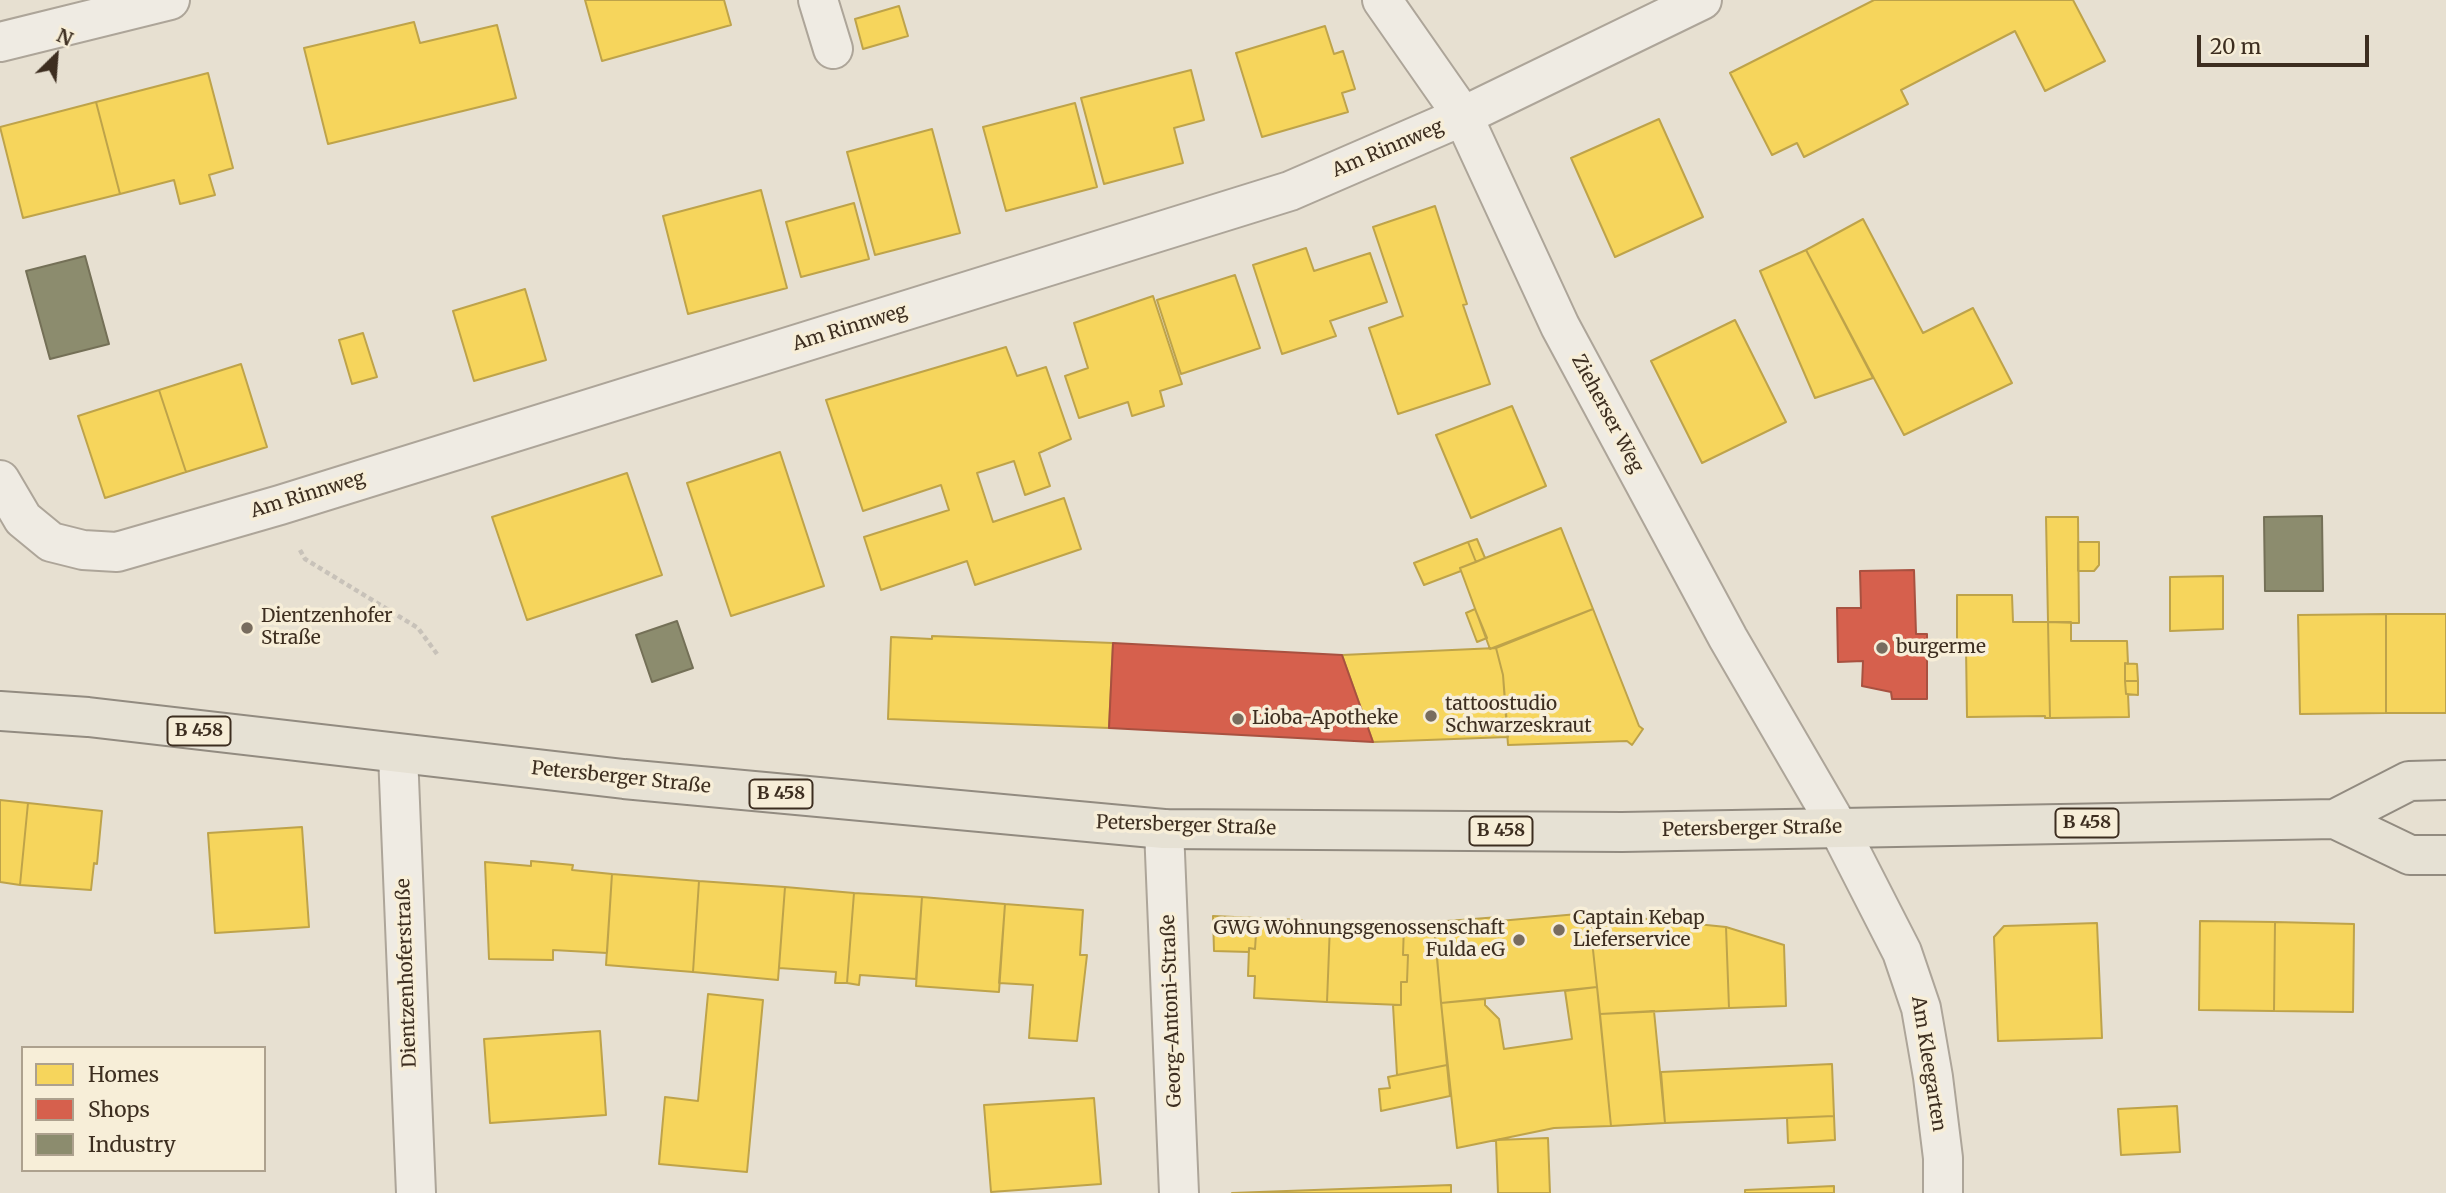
<!DOCTYPE html>
<meta charset="utf-8">
<style>
body{margin:0}
#map{position:relative;width:2446px;height:1193px;overflow:hidden;background:#e7e0d1;font-family:Merriweather,serif}
canvas{display:block}
.legend{position:absolute;left:21px;top:1046px;width:245px;height:126px;box-sizing:border-box;background:#f7eed8;border:2px solid #ada18e;margin:0;padding:9px 12px;list-style:none;font-size:21px;color:#3d2e20}
.legend li{display:flex;align-items:center;gap:14px;height:35px}
.legend b{width:35px;border:2px solid #ada18e}
.north{position:absolute;left:21px;top:21px;width:70px;height:70px;-webkit-text-stroke:5px #f7eed8;paint-order:stroke;rotate:25deg;font-size:19px;font-weight:700;line-height:28px;text-align:center;color:#3d2e20}
.north::after{content:'';display:block;margin:auto;width:24px;height:32px;background:#3d2e20;clip-path:polygon(50% 0,100% 100%,50% 72%,0 100%)}
.scale{position:absolute;left:2197px;top:35px;width:172px;height:32px;box-sizing:border-box;border:4px solid #3d2e20;border-top:0;padding-left:9px;font-size:21px;line-height:24px;white-space:nowrap;color:#3d2e20;-webkit-text-stroke:5px #f7eed8;paint-order:stroke}
</style>
<div id="map">
<canvas width="2446" height="1193"></canvas>
<ul class="legend">
<li><b style="height:19px;background:#f6d55c"></b>Homes</li>
<li><b style="height:19px;background:#d6604d"></b>Shops</li>
<li><b style="height:19px;background:#8c8c6e"></b>Industry</li>
</ul>
<div class="north">N</div>
<div class="scale">20 m</div>
</div>
<script>
const g = document.querySelector('canvas').getContext('2d');
g.lineJoin = 'round';
function fillPath(path, color) {
  g.fillStyle = color;
  g.fill(path, 'evenodd');
}
function trace(path, color, width, dash) {
  g.strokeStyle = color;
  g.lineWidth = width;
  g.lineCap = dash ? 'butt' : 'round';
  g.setLineDash(dash || []);
  g.stroke(path);
}
function write(font, color, halo, rows, align = 'center') {
  g.font = font + ' Merriweather,serif';
  g.lineWidth = 7;
  g.setLineDash([]);
  g.textBaseline = 'middle';
  g.strokeStyle = halo;
  g.fillStyle = color;
  for (const [text, x, y, turn = 0] of rows) {
    g.save();
    g.translate(x, y);
    g.rotate((+turn || 0) * Math.PI / 180);
    g.textAlign = isNaN(turn) ? turn : align;
    if (halo) g.strokeText(text, 0, 0);
    g.fillText(text, 0, 0);
    g.restore();
  }
}
const homes = new Path2D(`
 M585 0H724L731 25 602 61Z
 M1874 0H2073L2105 61 2045 91 2015 31 1901 90 1908 104 1804 157 1797 143 1772 155 1730 73Z
 M899 6 908 36 863 49 855 19Z
 M414 22 420 43 497 25 516 98 328 144 304 48Z
 M1325 26 1334 54 1343 51 1355 89 1342 93 1348 112 1262 137 1236 53Z
 M1191 70 1204 120 1174 128 1183 163 1104 184 1081 98Z
 M208 73 233 168 209 175 215 195 180 204 174 180 120 194 96 102Z
 M96 102 120 194 23 218 0 127Z
 M1075 103 1097 187 1006 211 983 127Z
 M1659 119 1703 217 1615 257 1571 158Z
 M932 129 960 233 875 255 847 152Z
 M761 190 787 288 688 314 663 216Z
 M854 203 869 259 801 277 786 222Z
 M1435 206 1467 304 1463 305 1490 384 1398 414 1369 328 1403 316 1373 227Z
 M1863 219 1923 333 1973 308 2012 383 1904 435 1806 250Z
 M1306 248 1314 271 1370 253 1387 302 1330 321 1336 336 1282 354 1253 265Z
 M1806 250 1873 378 1815 398 1760 271Z
 M1235 275 1260 348 1181 374 1157 300Z
 M525 289 546 360 474 381 453 311Z
 M1153 296 1182 384 1160 391 1164 406 1132 416 1128 402 1079 418 1065 376 1088 368 1074 323Z
 M1735 320 1786 422 1702 463 1651 361Z
 M363 333 377 377 352 384 339 340Z
 M1006 347 1017 376 1046 367 1071 439 1039 453 1050 486 1025 495 1014 461 977 473 993 522 1064 498 1081 549 975 585 967 561 881 590 864 537 949 510 941 485 863 511 826 400Z
 M241 364 267 447 186 472 159 390Z
 M159 390 186 472 105 498 78 416Z
 M1512 406 1546 486 1471 518 1436 435Z
 M780 452 824 586 731 616 687 483Z
 M627 473 662 575 527 620 492 517Z
 M2046 517H2078L2079 623 2048 622Z
 M1561 528 1593 609 1490 649 1460 568Z
 M1477 539 1485 558 1476 562 1468 542Z
 M1468 542 1476 562 1460 568 1461 571 1424 585 1414 563Z
 M2078 542H2099V565L2094 571H2078Z
 M2223 576V629L2170 631V577Z
 M1957 595H2012L2013 622H2048L2050 718H2045V716L1967 717 1966 647H1957Z
 M1475 609 1487 638 1477 642 1466 613Z
 M1593 609 1639 726 1643 729 1632 745 1627 741 1508 745 1503 675 1496 648Z
 M2386 614V713L2300 714 2298 615Z
 M2386 614H2446V713H2386Z
 M2048 622H2071V641H2127L2128 664 2125 663V681L2126 694H2128L2129 717 2050 718Z
 M932 636 1113 643 1109 728 888 719 891 637 932 639Z
 M1496 648 1503 675 1508 737 1373 742 1342 655Z
 M2125 663 2137 664 2138 681H2125Z
 M2125 681H2138V695L2126 694Z
 M0 800 28 803 20 885 0 882Z
 M28 803 102 811 97 864 94 863 91 890 20 885Z
 M302 827 309 927 215 933 208 833Z
 M531 861 573 865 572 870 612 874 607 953 553 950V960L489 959 485 862 531 866Z
 M612 874 699 881 693 972 606 965Z
 M699 881 785 887 778 980 693 972Z
 M785 887 854 893 847 983H835L836 972 779 968Z
 M854 893 922 897 916 979 860 975 859 985 847 983Z
 M922 897 1005 904 999 992 916 986Z
 M1005 904 1083 910 1080 955H1087L1077 1041 1029 1038 1033 985 999 983Z
 M1589 913 1597 987 1441 1003 1434 922 1499 917V921Z
 M1589 913 1726 927 1729 1008 1600 1014Z
 M1213 916 1257 918 1255 949 1249 948V952L1214 951Z
 M1257 918 1302 920 1301 924 1330 925 1327 1002 1254 998 1255 976H1248L1249 948 1255 949Z
 M2200 921 2275 922 2274 1011 2199 1010Z
 M2275 922 2354 924 2353 1012 2274 1011Z
 M1358 923 1404 925 1403 955H1408L1407 982H1401V1005L1327 1002 1330 925 1358 926Z
 M2097 923 2102 1038 1998 1041 1994 937 2004 926Z
 M1404 925 1434 927 1447 1065 1397 1075 1393 1005H1401V982H1407L1408 955H1403Z
 M1726 927 1784 945 1786 1006 1729 1008Z
 M1597 987 1611 1126 1554 1128 1457 1148 1441 1003 1485 999V1005L1499 1019 1504 1049 1572 1039 1565 991Z
 M708 994 763 1000 747 1172 659 1164 665 1097 698 1101Z
 M1654 1011 1665 1123 1611 1126 1600 1014Z
 M600 1031 606 1115 490 1123 484 1039Z
 M1832 1064 1834 1116 1665 1123 1661 1072Z
 M1447 1065 1450 1096 1381 1111 1379 1089 1390 1088 1388 1077Z
 M1094 1098 1101 1184 991 1192 984 1105Z
 M2177 1106 2180 1152 2121 1155 2118 1109Z
 M1834 1116 1835 1140 1788 1143 1787 1118Z
 M1548 1138 1550 1193H1498L1496 1140Z
 M1451 1185V1193H1232Z
 M1834 1186V1193H1745V1190Z`);
fillPath(homes, '#f6d55c');
trace(homes, '#bea34a', 2);
const shops = new Path2D(`
 M1914 570 1916 634H1927V699H1892L1891 692 1862 686 1863 661 1838 662 1837 608H1861L1860 571Z
 M1113 643 1342 655 1373 742 1109 728Z`);
fillPath(shops, '#d6604d');
trace(shops, '#a85140', 2);
const industry = new Path2D(`
 M85 256 109 344 50 359 26 271Z
 M2322 516 2323 591H2265L2264 517Z
 M677 621 693 668 652 682 636 635Z`);
fillPath(industry, '#8c8c6e');
trace(industry, '#747057', 2);
const minor = new Path2D(`
 M818 0 833 49
 M1382 0 1463 116 1560 326 1728 638 1838 827 1902 952 1921 1008 1933 1077 1943 1158V1193
 M0 42 170 0
 M0 480 23 519 51 542 83 550 117 552 280 505 1290 191 1463 116 1702 0
 M398 754 416 1193
 M1164 829 1179 1193`);
const major = new Path2D(`
 M0 711 88 717 624 779 1164 829 1622 832 2335 819 2409 781 2446 780
 M2335 819 2410 855H2446`);
trace(minor, '#ada599', 42);
trace(major, '#928b80', 42);
trace(new Path2D(`
 M300 550 305 559 418 628 437 654`), '#c8c2b9', 4.5, [5, 3.5]);
trace(minor, '#efebe3', 38);
trace(major, '#e6e1d4', 38);
for (const [x, y, r, color] of [
 [247,628,7,"#786c5e"],
 [1882,648,7,"#786c5e"],
 [1431,716,7,"#786c5e"],
 [1238,719,7,"#786c5e"],
 [1559,930,7,"#786c5e"],
 [1519,940,7,"#786c5e"]
]) {
  const dot = new Path2D();
  dot.arc(x, y, r, 0, 2 * Math.PI);
  g.fillStyle = color;
  g.fill(dot);
  trace(dot, '#f7eed8', 2.5);
}
for (const [x, y, w] of [
 [199,731,63],
 [781,794,63],
 [2087,823,63],
 [1501,831,63]
]) {
  const box = new Path2D();
  box.roundRect(x - w / 2, y - 14.5, w, 29, 5);
  g.fillStyle = '#f7eed8';
  g.fill(box);
  trace(box, '#3d2e20', 2);
}
write('bold 18px', '#3d2e20', null, [
 ["B 458",199,731],
 ["B 458",781,794],
 ["B 458",2087,823],
 ["B 458",1501,831]
]);
write('19px', '#3d2e20', '#f7eed8', [
 ["Am Rinnweg",1388,149,-23],
 ["Am Rinnweg",850,328,-17],
 ["Zieherser Weg",1607,414,62],
 ["Am Rinnweg",308,495,-17],
 ["Petersberger Straße",621,778,6],
 ["Petersberger Straße",1186,826,2],
 ["Petersberger Straße",1752,829,-1],
 ["Dientzenhoferstraße",407,973,-92],
 ["Georg-Antoni-Straße",1172,1011,-92],
 ["Am Kleegarten",1928,1064,81]
]);
write('19px', '#3d2e20', '#f7eed8', [
 ["Dientzenhofer",261,617],
 ["Straße",261,639],
 ["burgerme",1896,648],
 ["tattoostudio",1445,705],
 ["Schwarzeskraut",1445,727],
 ["Lioba-Apotheke",1252,719],
 ["Captain Kebap",1573,919],
 ["Lieferservice",1573,941],
 ["GWG Wohnungsgenossenschaft",1505,929,"right"],
 ["Fulda eG",1505,951,"right"]
], 'left');
</script>
